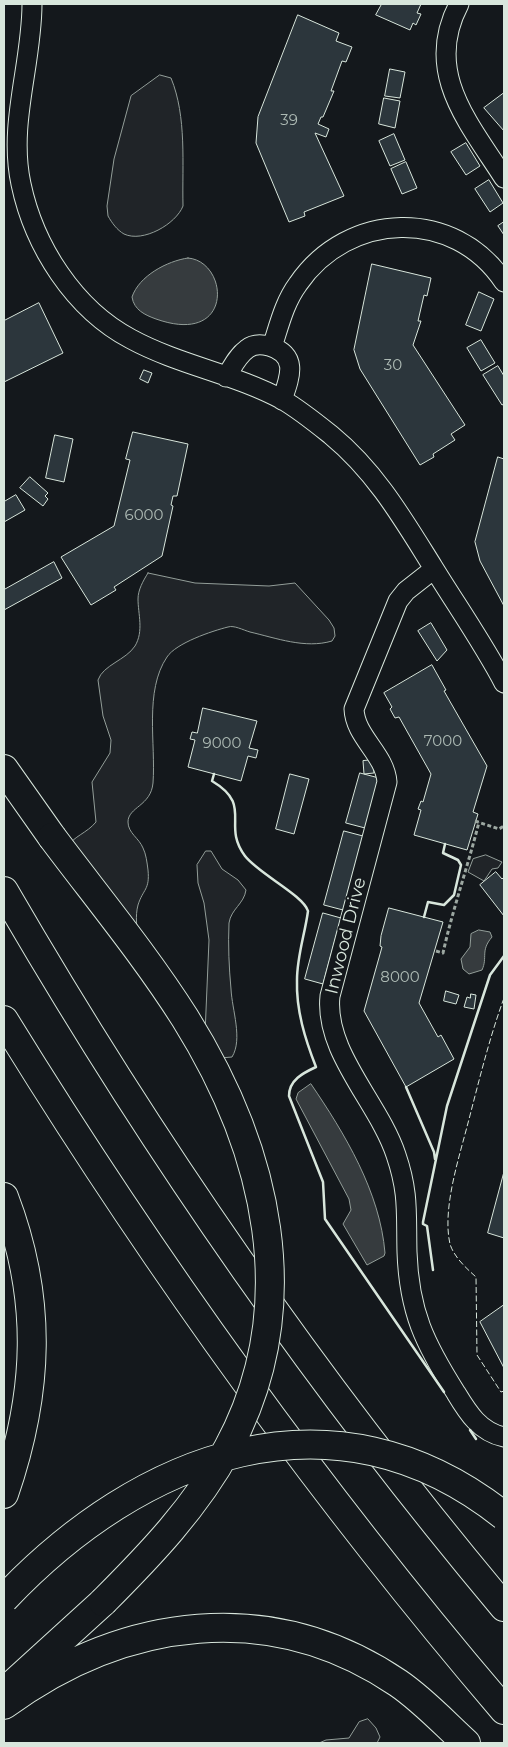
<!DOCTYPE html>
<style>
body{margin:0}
#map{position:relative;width:508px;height:1747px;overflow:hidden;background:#14181c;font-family:Montserrat,sans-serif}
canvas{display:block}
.frame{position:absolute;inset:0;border:5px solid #d8e6dc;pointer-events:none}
</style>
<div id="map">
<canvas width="508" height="1747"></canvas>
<div class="frame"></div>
</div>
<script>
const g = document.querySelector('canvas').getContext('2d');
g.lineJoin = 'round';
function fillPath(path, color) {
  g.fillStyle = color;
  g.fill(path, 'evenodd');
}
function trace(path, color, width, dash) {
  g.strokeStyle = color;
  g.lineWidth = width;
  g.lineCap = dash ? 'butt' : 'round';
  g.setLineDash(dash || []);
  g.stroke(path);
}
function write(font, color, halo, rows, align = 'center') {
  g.font = font + ' Montserrat,sans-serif';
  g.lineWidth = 4;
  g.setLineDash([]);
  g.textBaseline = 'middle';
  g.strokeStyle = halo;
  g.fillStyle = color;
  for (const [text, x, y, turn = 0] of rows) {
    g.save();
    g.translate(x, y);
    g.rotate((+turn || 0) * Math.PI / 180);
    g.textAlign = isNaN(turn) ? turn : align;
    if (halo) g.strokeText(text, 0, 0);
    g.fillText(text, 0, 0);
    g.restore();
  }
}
const green = new Path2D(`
 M160 75 171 78C187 117 182 164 183 206 176 224 143 243 124 234 117 230 112 223 108 216L107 206 114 159 131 96Z
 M148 573 195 583 269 586 295 583 329 620 334 628 335 636 332 641C305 649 276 638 250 632 243 630 234 625 228 627 212 631 176 643 167 657 144 691 156 744 153 783 151 806 128 807 128 822 128 833 139 838 143 848 146 854 147 862 148 870 150 890 143 889 138 905 135 916 137 928 138 939L67 847C74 836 87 833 96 822L92 782 110 753 111 740 103 716 98 680C103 665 126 660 135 646 144 631 138 614 138 599 138 590 143 581 148 573Z
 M206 851H211L222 869 238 880 246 890C244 904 231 909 229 923 228 945 229 968 231 989 232 1010 243 1039 232 1057L220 1058 205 1034 209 940 204 903 198 883 197 865Z
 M486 855 502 862 498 868 492 869 484 881 468 872 473 859Z
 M368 1719 376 1728 380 1737 377 1743H319L326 1740 349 1738 359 1722Z`);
fillPath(green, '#202428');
trace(green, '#939e99', 1);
const water = new Path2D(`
 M188 258C229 261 235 347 156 319 145 315 134 310 132 297 139 276 167 261 188 258Z
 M479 930 490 932 492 937C480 951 488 957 482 970L469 974 463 969 461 959 470 947 471 934Z
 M311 1084C345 1134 380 1192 385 1253L384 1256 367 1265 343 1224 351 1210 349 1199 296 1099 298 1093Z`);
fillPath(water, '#363b3e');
trace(water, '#939e99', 1);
const building = new Path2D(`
 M382 4H421L417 13 421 14 416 25 413 23 410 30 376 15Z
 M298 15 339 33 336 41 352 47 346 62 342 61 331 91H334L323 117H321L318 124 329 129 326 137 315 133 344 196 304 212 305 216 289 222 256 143 258 117Z
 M390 69 405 72 400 98 385 96Z
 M504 93V131L484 108Z
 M384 98 400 101 395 128 379 124Z
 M394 134 405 160 390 166 379 141Z
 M466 143 480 166 466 175 451 152Z
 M406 162 417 188 402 194 391 169Z
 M489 180 503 203 490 212 475 189Z
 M504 222V235L498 226Z
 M372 264 431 278 427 296 424 295 418 321H421L413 345 465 425 451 434 455 440 433 454 434 457 420 465 360 369 354 350Z
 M479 292 494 299 481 331 466 325Z
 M39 303 63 353 4 382V321Z
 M481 340 495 363 481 371 467 348Z
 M498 366 504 376V404L502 405 483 375Z
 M144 370 152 373 148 383 140 379Z
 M133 432 188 444 177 496H173L171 505 173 506 162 556 114 587 116 590 91 605 61 557 114 526 130 460 126 459Z
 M55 435 73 439 64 482 46 478Z
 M498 457 504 459V606L480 561 475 542Z
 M30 477 48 493 45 496 48 499 43 506 20 488Z
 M16 495 25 510 4 522V502Z
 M54 562 62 578 4 610V590Z
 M431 623 447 650 437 661 418 631Z
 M432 665 446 690 444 691 487 766 473 812 478 814 467 850 414 835 421 810 418 809 421 801 423 802 431 774 399 717 395 718 390 709 392 707 384 693Z
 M203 708 257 721 249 748 258 750 256 758 248 756 241 781 188 767 195 740 190 739 192 732 197 733Z
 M373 760 374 773 364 774 363 761Z
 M360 773 379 778 365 828 346 823Z
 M290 774 309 779 294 834 276 829Z
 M344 831 363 836 343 910 324 905Z
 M496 872 502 879 504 877V916L480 885Z
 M389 908 443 922 419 1003 438 1037 441 1035 454 1059 406 1087 364 1011 382 947 380 946 381 936Z
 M323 913 341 918 323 984 305 979Z
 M446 991 459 995 456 1004 444 1001Z
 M471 994 476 995 474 1009 464 1007 467 997 470 998Z
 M504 1172V1238L488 1233Z
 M504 1305V1368L480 1322Z`);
fillPath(building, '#2c363c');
trace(building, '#d8e6dc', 1);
const minor = new Path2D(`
 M32 4C32 64 8 124 21 184 34 246 74 309 131 339 179 365 235 374 283 400 300 410 316 423 331 435 376 472 403 519 433 567 457 606 483 643 504 683
 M459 4C423 72 469 123 504 178
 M272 347C279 326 284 303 298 284 348 211 454 207 504 282
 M226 377C232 368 237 356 247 349 253 344 261 344 269 346 299 355 290 377 282 400
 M434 569 406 591 398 601 354 709C355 737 385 754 387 782L330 996C324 1052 379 1103 396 1155 409 1193 406 1213 407 1252 409 1312 425 1344 456 1393 468 1413 480 1432 504 1437`);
const highway = new Path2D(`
 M4 769 52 837
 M4 891C150 1143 317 1384 504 1607
 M4 1020C153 1262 319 1493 504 1710
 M4 1197C43 1299 39 1392 4 1494
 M14 1683 103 1602
 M4 1705C124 1617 271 1597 398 1683 423 1700 444 1723 466 1743`);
trace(minor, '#d8e6dc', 21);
trace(highway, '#d8e6dc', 30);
trace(new Path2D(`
 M475 821 499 829 504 826
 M436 951 443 953C453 908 468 866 479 822`), '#9da8a2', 3, [4, 2.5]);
trace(minor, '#14181c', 19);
trace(highway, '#14181c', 28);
const highwayBridge = new Path2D(`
 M52 837C97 897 145 955 185 1018 267 1149 305 1305 228 1448 196 1507 150 1555 103 1602
 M4 1599C140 1455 333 1380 504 1516`);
trace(highwayBridge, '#d8e6dc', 30, []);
trace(highwayBridge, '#14181c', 28);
trace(new Path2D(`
 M504 998C489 1039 479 1081 468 1123 459 1158 442 1209 450 1244 454 1257 466 1268 476 1277L477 1355 501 1392 504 1391`), '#d8e6dc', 1, [6, 2.5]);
trace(new Path2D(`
 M214 774 212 781C254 806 221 824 245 856 259 874 303 895 308 911 305 934 297 956 297 980 296 1010 305 1039 316 1067 303 1073 289 1080 289 1096L323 1182 325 1219 444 1392
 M424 917 428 902 444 905 454 895 461 865 458 860 443 853 445 844
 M406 1087 434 1152 435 1159
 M433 1270 427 1226 423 1224V1222L447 1106 490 975 504 956
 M470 1430 476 1439`), '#d8e6dc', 2.5);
write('15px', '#adbab4', null, [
 ["39",289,121],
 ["30",393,366],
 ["6000",144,516],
 ["7000",443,742],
 ["9000",222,744],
 ["8000",400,978]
]);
write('18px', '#d8e6dc', '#14181c', [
 ["Inwood Drive",346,936,-76]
]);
</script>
